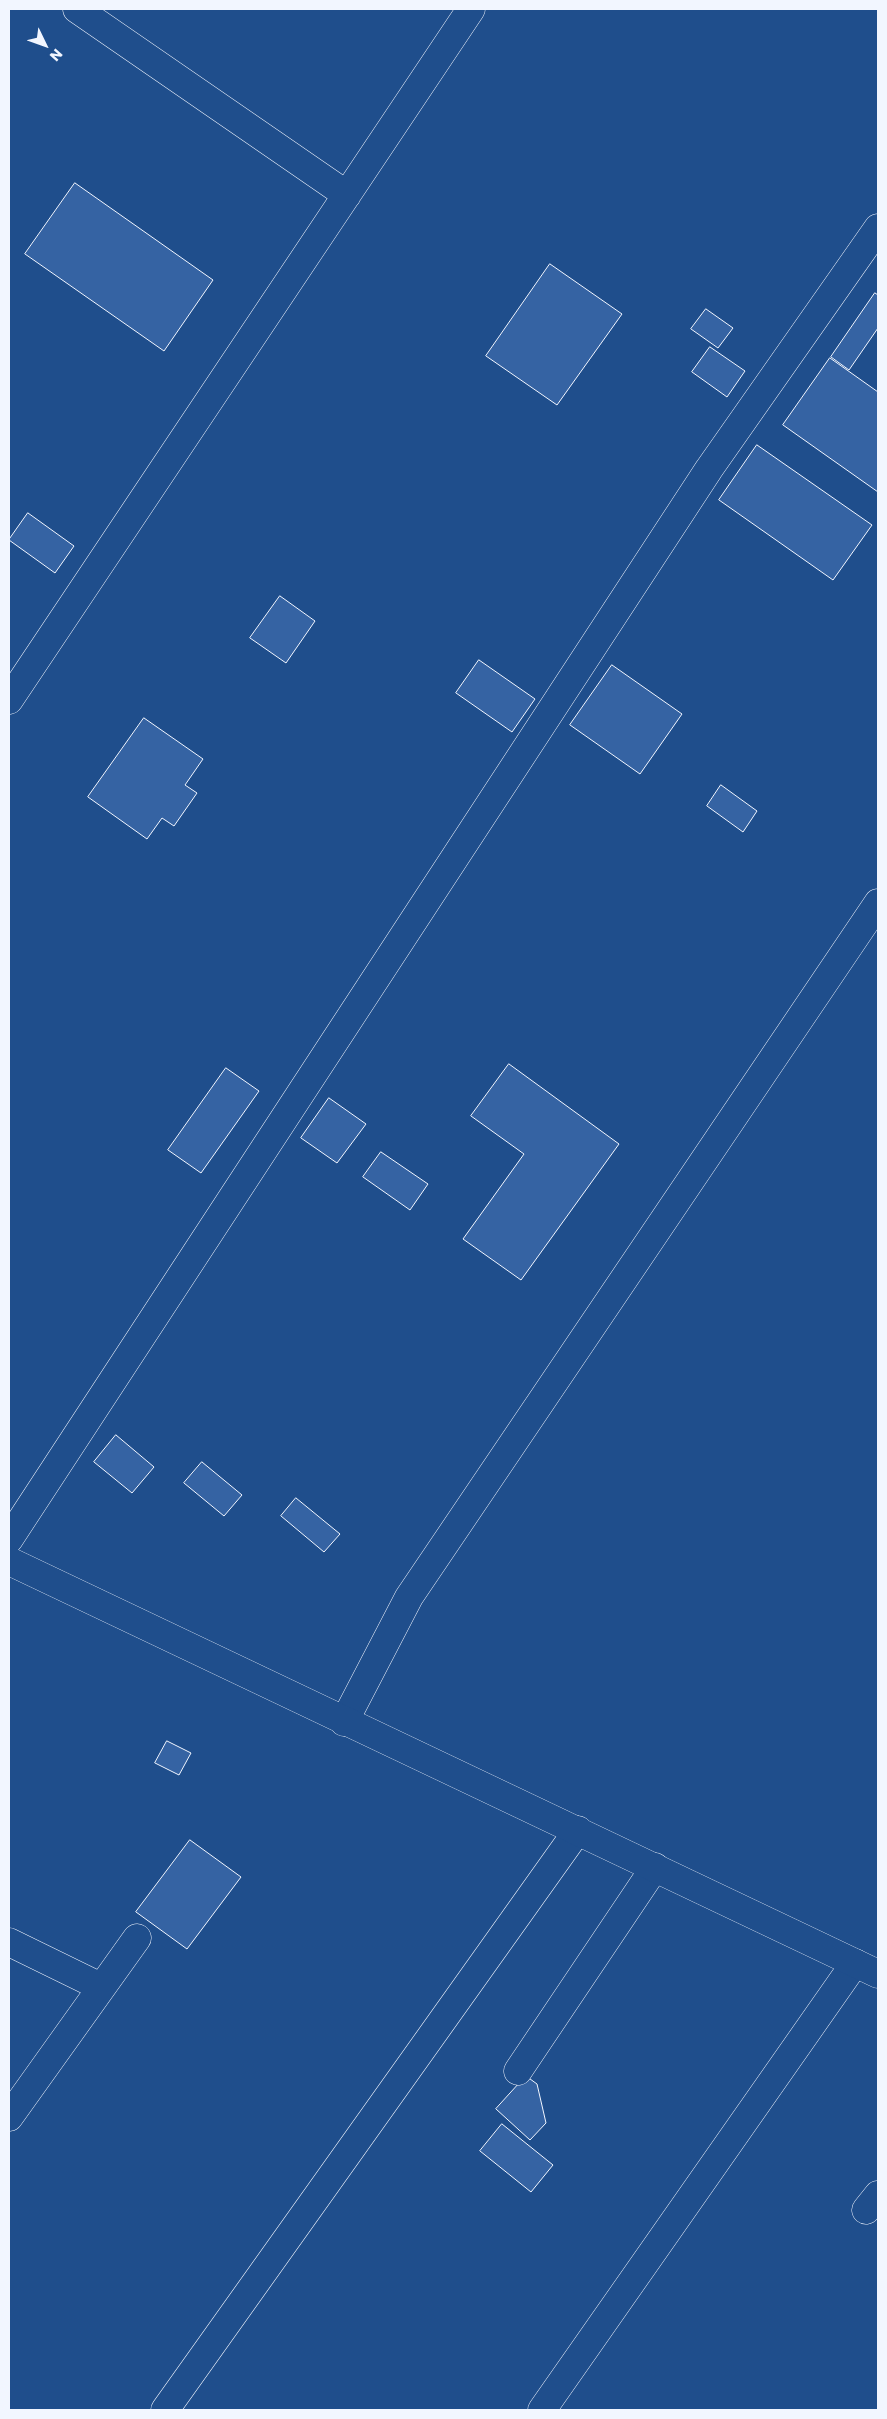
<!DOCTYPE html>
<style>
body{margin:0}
#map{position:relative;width:887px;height:2419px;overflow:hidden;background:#1f4e8c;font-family:Poppins,sans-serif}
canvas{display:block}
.frame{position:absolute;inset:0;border:10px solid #f2f6ff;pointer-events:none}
.north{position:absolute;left:20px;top:20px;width:50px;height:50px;-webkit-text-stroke:4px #1f4e8c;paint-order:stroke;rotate:132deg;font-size:14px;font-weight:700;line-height:20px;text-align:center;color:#f2f6ff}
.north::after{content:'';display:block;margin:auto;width:18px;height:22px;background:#f2f6ff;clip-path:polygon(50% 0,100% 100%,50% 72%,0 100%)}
</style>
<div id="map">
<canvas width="887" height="2419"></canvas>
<div class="frame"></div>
<div class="north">N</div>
</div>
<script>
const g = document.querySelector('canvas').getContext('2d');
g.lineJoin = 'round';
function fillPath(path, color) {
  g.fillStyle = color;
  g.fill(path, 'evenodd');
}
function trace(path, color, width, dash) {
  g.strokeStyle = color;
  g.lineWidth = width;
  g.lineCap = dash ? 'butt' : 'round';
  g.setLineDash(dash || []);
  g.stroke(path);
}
const building = new Path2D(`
 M75 183 213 280 164 351 25 254Z
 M550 264 622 314 557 405 486 356Z
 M875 293 878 295V328L849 370 831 357Z
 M706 309 733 328 718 348 691 329Z
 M710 347 745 371 727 397 692 372Z
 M830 358 878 392V492L783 425Z
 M757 445 872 525 833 580 719 500Z
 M28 513 74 546 55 573 9 540Z
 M280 596 315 621 286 663 250 638Z
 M479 660 535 699 512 732 456 693Z
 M612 665 682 714 640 774 570 725Z
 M144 718 203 759 185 785 197 793 174 826 162 818 147 839 88 797Z
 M721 785 757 811 743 832 707 806Z
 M509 1064 619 1144 521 1280 463 1239 524 1154 471 1116Z
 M226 1068 259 1091 201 1173 168 1150Z
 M329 1098 366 1124 337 1163 301 1138Z
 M381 1152 428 1184 410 1210 363 1177Z
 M116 1435 154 1467 132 1493 94 1462Z
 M202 1462 242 1495 224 1516 184 1483Z
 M296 1498 340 1534 324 1552 281 1516Z
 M167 1741 191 1753 179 1775 155 1763Z
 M190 1840 241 1877 187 1949 136 1912Z
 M526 2076 537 2084 546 2123 530 2140 496 2109Z
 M502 2124 553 2165 531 2192 480 2151Z`);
fillPath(building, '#3563a3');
trace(building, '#f2f6ff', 1);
const minor = new Path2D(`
 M77 9 347 195
 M9 700 471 9
 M9 1539 709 469 878 228
 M344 1722 409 1597 878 903
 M9 1942 101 1987
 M518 2071 655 1867
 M9 2117 137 1938
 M866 2210 878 2195
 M165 2410 578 1830
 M542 2410 855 1963`);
const tertiary = new Path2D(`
 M9 1561 878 1974`);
trace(minor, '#f2f6ff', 29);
trace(tertiary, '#f2f6ff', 29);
trace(minor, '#1f4e8c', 28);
trace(tertiary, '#1f4e8c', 28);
</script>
